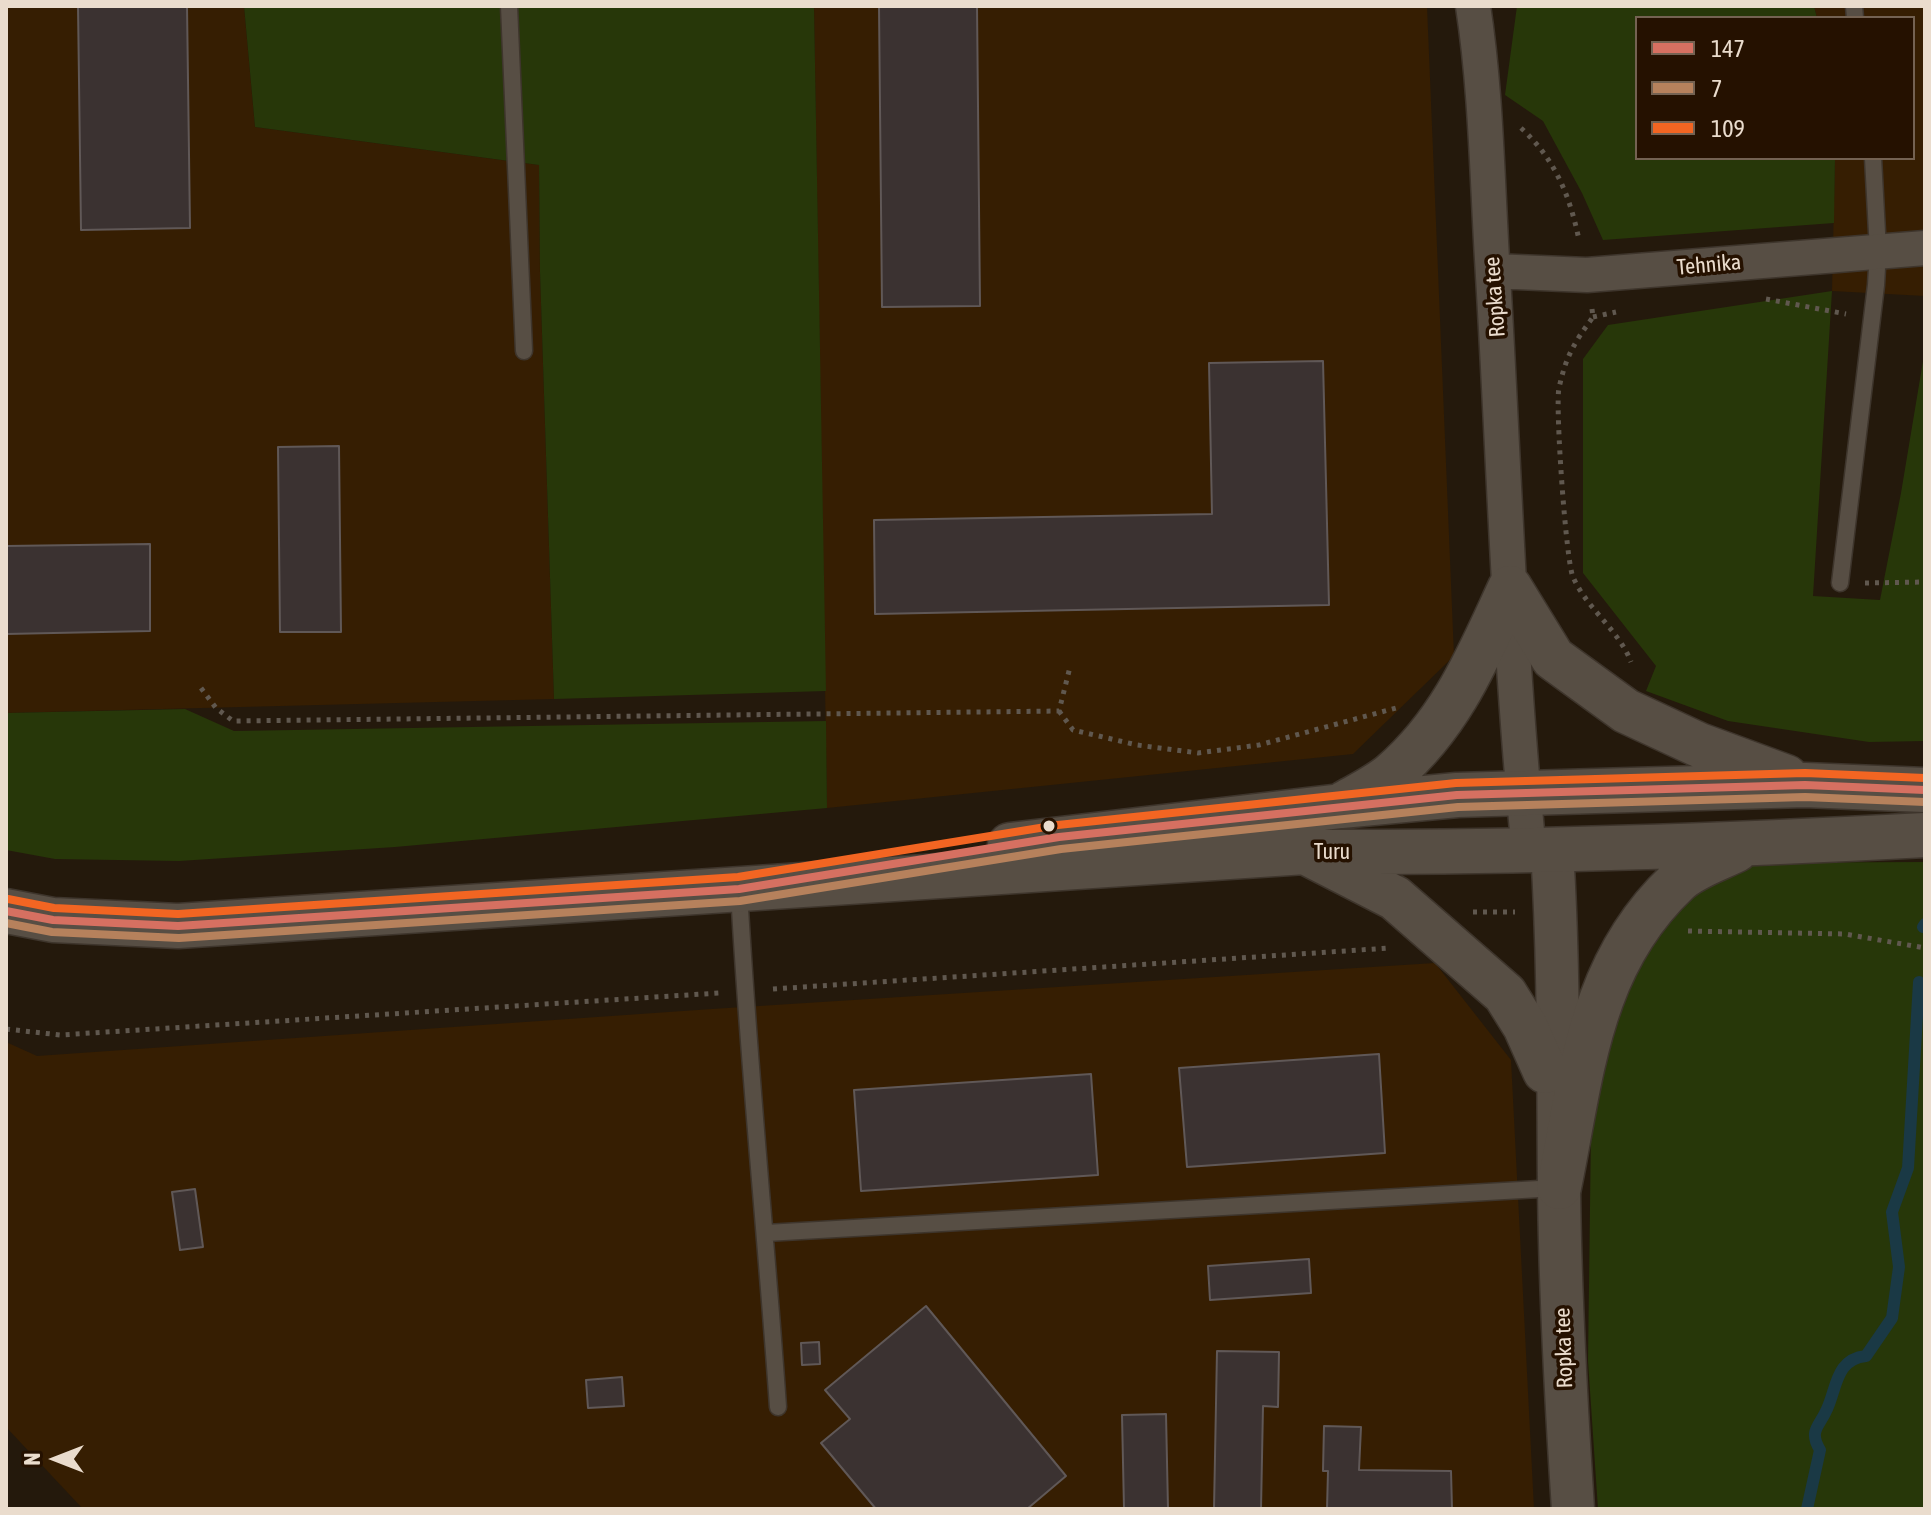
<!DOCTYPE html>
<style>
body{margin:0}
#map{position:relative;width:1931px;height:1515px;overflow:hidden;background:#24190c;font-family:"Asap Condensed",sans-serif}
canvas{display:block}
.frame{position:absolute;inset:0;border:8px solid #eadccd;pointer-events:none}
.legend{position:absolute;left:1635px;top:16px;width:280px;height:144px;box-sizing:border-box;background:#251100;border:2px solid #746252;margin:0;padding:10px 14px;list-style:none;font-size:24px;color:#eadccd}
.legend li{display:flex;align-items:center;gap:16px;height:40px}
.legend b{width:40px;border:2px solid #746252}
.north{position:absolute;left:16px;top:1419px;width:80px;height:80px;-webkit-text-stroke:6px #251100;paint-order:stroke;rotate:270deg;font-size:22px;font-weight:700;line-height:32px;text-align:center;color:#eadccd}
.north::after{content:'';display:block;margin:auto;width:28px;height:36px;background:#eadccd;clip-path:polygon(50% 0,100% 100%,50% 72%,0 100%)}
</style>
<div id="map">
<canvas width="1931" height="1515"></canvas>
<div class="frame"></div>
<ul class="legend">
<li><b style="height:10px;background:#d67061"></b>147</li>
<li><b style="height:10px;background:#b6815c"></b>7</li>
<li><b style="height:10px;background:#f26522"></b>109</li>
</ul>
<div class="north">N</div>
</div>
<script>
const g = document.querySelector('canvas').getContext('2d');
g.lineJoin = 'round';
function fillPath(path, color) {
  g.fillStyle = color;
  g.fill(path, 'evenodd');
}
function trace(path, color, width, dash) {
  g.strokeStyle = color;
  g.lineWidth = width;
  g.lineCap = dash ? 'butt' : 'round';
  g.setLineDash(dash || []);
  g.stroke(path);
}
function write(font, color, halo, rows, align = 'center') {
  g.font = font + ' "Asap Condensed",sans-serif';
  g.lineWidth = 7;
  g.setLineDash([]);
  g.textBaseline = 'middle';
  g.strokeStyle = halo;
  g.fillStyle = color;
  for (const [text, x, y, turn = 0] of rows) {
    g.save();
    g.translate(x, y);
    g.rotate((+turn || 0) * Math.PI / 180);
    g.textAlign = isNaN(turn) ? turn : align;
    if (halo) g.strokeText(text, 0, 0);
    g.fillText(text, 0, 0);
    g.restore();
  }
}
fillPath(new Path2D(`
 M6 6H244L255 127 539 165 540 272 554 699 6 713Z
 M814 6H1427L1454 656 1353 754 827 808Z
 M1814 6H1925V296L1832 291 1835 158H1913V18H1817Z
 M1435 963 1511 1060 1534 1509H83L6 1427V1042L37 1056 712 1009Z`), '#361e02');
fillPath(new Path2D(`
 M244 6H814L826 691 554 699 540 272 539 165 255 127Z
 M1517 6H1814L1817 18H1637V158H1835L1834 223 1603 240 1582 193 1543 121 1505 95Z
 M1832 291 1813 596 1880 600 1901 493 1925 349V741L1869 742 1728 721 1646 691 1656 666 1583 573V359L1608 325Z
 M185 709 234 731 826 721 827 808 395 847 179 861 55 859 6 850V713Z
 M1925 862V1509H1598L1588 1361 1593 976 1618 918 1698 863Z`), '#273709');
trace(new Path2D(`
 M1923 927 1925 924
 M1807 1509 1820 1450C1808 1430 1820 1426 1827 1409 1837 1387 1836 1359 1866 1356L1892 1318 1899 1267 1892 1212 1908 1168 1919 982`), '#1a3945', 12);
const building = new Path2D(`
 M78 6H187L190 228 81 230Z
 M879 6H977L980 306 882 307Z
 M1323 361 1329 605 875 614 874 520 1212 514 1209 363Z
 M339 446 341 632H280L278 447Z
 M150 544V631L6 634V546Z
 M1379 1054 1385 1153 1187 1167 1179 1068Z
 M1091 1074 1098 1175 861 1191 854 1090Z
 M195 1189 203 1247 180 1250 172 1192Z
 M1309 1259 1311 1293 1210 1300 1208 1266Z
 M926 1306 1066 1476 1027 1509H876L821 1443 850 1419 825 1390Z
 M819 1342 820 1364 802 1365 801 1343Z
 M1217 1351 1279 1352 1278 1407 1263 1406 1261 1509H1214Z
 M622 1377 624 1406 588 1408 586 1380Z
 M1166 1414 1168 1509H1124L1122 1415Z
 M1324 1426 1361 1427 1359 1470 1451 1471 1452 1509H1327L1328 1471H1323Z`);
fillPath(building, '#3b3231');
trace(building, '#605857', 2);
const service = new Path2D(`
 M509 6 524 351
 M1854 6 1855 18
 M1840 583 1876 285 1878 251 1873 158
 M739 890C748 1062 766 1234 778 1407
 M766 1233 1557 1188`);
const minor = new Path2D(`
 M1473 6C1486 90 1487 175 1492 259 1504 456 1509 654 1529 851
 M1493 271 1587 275 1925 248`);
const tertiary = new Path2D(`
 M1552 850C1559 962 1558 1073 1559 1186 1560 1293 1566 1401 1573 1509`);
const secondary = new Path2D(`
 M1510 588 1553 658 1626 711 1699 745 1786 777
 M1345 803C1361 794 1379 785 1392 774 1452 722 1478 657 1510 588
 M1010 845 1341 806 1457 795 1805 785 1925 790
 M1311 855 1395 898 1505 994 1525 1026 1545 1071
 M6 911 53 920 178 926 1305 852C1512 853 1719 846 1925 835
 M1559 1187C1582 1076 1588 966 1677 882 1691 868 1718 859 1736 850`);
trace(service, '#3e352c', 19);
trace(minor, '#3e352c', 37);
trace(tertiary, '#3e352c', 45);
trace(secondary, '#3e352c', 47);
trace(new Path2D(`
 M1521 128C1555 159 1570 196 1579 240
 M1766 299 1846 314
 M1592 309 1593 317C1574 343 1566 356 1559 388 1555 405 1566 562 1573 577 1587 609 1619 630 1631 662
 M1593 317 1616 312
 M1865 583 1925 582
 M201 688 216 708 233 721 1059 711 1070 667
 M1059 711 1073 730 1137 745 1198 753 1259 745 1396 708
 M1473 912H1515
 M1688 931 1845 934 1925 948
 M773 989 1390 948
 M6 1029 60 1035 719 993`), '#60584f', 5, [4, 6]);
trace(service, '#574e44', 16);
trace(minor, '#574e44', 34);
trace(tertiary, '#574e44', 42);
trace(secondary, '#574e44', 44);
trace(new Path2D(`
 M6 911 53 920 178 926 739 889 1059 837 1457 795 1805 785 1925 790`), '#d67061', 8);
trace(new Path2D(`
 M6 923 52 932 179 938 740 901 1061 849 1458 807 1805 797 1925 802`), '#b6815c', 8);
trace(new Path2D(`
 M8 899 54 908 178 914 738 877 1058 825 1456 783 1805 773 1925 778`), '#f26522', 8);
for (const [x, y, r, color] of [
 [1049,826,7,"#eadccd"]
]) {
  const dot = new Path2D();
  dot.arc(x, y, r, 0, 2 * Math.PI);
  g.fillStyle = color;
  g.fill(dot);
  trace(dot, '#251100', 3);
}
write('22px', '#eadccd', '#251100', [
 ["Tehnika",1709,265,-5],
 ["Ropka tee",1495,297,-94],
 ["Turu",1332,852],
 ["Ropka tee",1564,1348,-92]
]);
</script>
